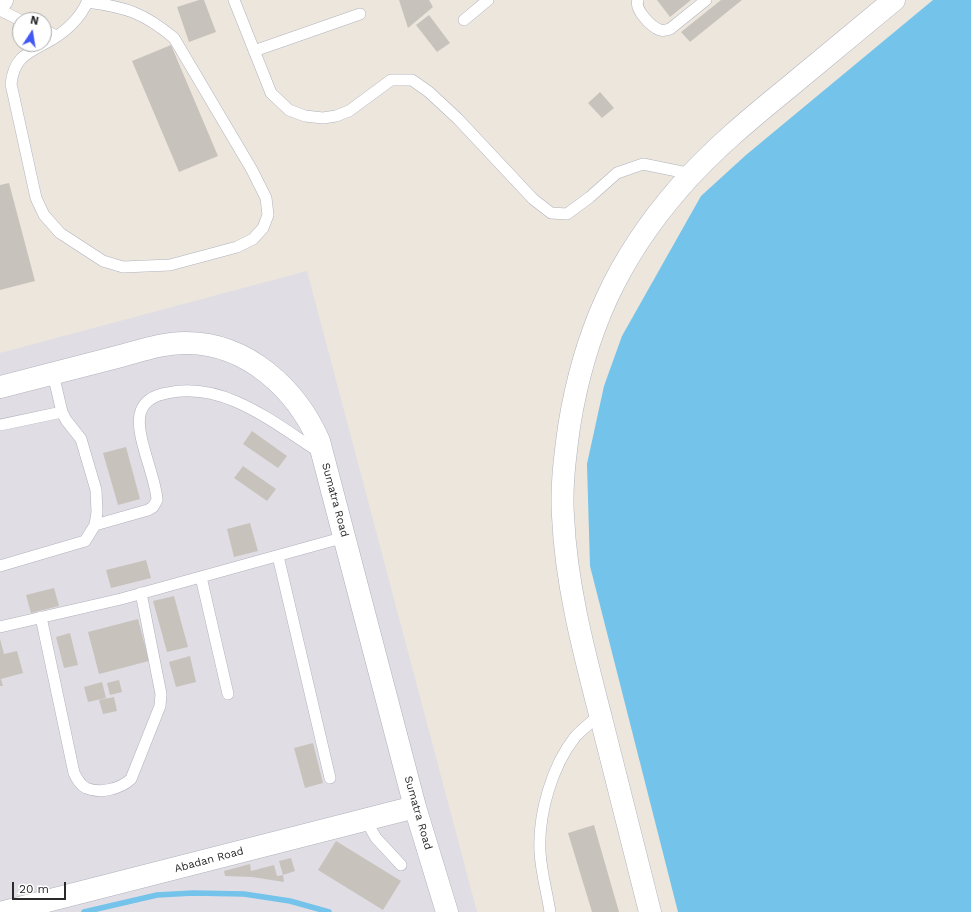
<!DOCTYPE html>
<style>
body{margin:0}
#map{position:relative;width:971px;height:912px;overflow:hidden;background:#ece6dd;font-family:"Work Sans",sans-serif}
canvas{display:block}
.north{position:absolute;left:12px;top:12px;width:40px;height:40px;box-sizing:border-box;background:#fff;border:1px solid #aaa;border-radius:50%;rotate:12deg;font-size:11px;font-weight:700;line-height:16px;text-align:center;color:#2a2a2a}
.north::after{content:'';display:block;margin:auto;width:14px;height:18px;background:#4258f3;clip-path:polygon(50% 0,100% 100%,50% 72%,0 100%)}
.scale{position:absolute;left:12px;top:882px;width:54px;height:18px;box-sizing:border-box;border:2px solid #2a2a2a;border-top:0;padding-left:5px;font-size:12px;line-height:14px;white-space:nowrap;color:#2a2a2a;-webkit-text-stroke:3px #fff;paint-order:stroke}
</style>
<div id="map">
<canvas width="971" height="912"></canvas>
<div class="north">N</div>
<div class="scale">20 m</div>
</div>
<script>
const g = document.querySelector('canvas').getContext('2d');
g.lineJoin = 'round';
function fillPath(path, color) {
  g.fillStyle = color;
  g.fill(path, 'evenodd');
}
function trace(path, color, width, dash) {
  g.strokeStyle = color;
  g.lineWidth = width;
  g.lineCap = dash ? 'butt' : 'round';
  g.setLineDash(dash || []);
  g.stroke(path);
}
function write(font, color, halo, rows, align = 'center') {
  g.font = font + ' "Work Sans",sans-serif';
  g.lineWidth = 3.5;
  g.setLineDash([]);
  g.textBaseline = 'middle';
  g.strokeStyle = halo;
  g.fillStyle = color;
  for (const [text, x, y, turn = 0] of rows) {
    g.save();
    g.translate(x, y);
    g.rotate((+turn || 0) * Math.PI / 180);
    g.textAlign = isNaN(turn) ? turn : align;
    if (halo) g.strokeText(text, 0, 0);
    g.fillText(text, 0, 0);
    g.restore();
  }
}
fillPath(new Path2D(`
 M307 271 477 912H0V353Z`), '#e0dde4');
fillPath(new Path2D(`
 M933 0H971V912H678L590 566 587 464 604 386 622 336 701 196 746 155Z`), '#73c3ea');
trace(new Path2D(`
 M84 912 157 895 193 893 244 894 290 901 329 912`), '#73c3ea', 5.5);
fillPath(new Path2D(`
 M199 0H204L216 32 189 42 177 7Z
 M399 0H429L433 7 408 28Z
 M657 0H691L670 17Z
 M721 0H742L690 42 681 32Z
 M429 15 450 43 437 52 416 25Z
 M171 45 218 156 179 172 132 61Z
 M600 92 614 108 602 118 588 103Z
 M9 183 35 281 0 290V185Z
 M252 431 287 456 278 468 243 444Z
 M126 447 140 499 118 505 103 453Z
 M243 466 276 489 267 501 234 478Z
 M250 523 258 551 234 557 227 529Z
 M146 560 151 578 111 588 106 570Z
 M54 588 59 606 31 613 26 595Z
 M174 596 188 647 167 652 153 601Z
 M138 619 149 661 99 674 88 632Z
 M70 633 78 665 64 668 56 637Z
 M0 639 4 654 17 651 23 673 1 679 3 686H0Z
 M190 656 196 682 176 687 169 662Z
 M119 680 122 692 110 695 107 683Z
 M102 682 106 698 88 702 84 687Z
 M114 697 117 711 103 714 99 700Z
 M313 743 323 783 305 788 294 748Z
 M594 825 619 912H592L568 833Z
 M336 841 401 881 383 910 318 870Z
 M291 858 295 871 283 875 279 861Z
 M250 864 251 871 274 865 277 876 283 875 284 882 252 877 225 876 224 871Z`), '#c7c3bc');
const lane = new Path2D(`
 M234 0 271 93 289 110 305 116 323 118 336 116 349 111 391 80H412L429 92 458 119 533 199 551 213 567 214 590 197 617 173 643 164 692 174
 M638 0C634 9 651 27 660 30 663 31 667 30 670 29L706 0
 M0 10 20 20
 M464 20 488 0
 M44 30 56 36
 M44 44C23 55 14 60 11 84L36 198 44 215 60 233 103 261 123 267 170 265 237 247 253 239 263 228 268 215 266 198 252 170 174 38C144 13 126 7 87 2
 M44 44C63 34 80 20 88 0
 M254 51 360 14
 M0 425 62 412
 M95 525 148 510 153 507 157 500C156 476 133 432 141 411 145 400 156 395 167 393 224 380 275 424 321 453
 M278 556 330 778
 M0 566 85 541 95 525 97 512 96 490 81 439 66 420 62 412 53 374
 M201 577 228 694
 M41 617 74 773C77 779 80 785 86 788 100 794 120 789 131 779L160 706 161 694 141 593
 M0 627 121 599 345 537
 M365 819 376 838 401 865
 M550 912C547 892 541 872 540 852 538 814 552 766 575 737 582 729 592 722 600 714`);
const street = new Path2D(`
 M0 1 2 0
 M0 387C39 377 78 367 117 357 140 351 164 342 188 343 248 344 296 389 319 441L415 807 447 912
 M4 912 415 807
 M650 912C634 847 617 783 601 718 584 652 566 585 563 516 561 486 565 457 569 427 584 333 617 259 680 187 712 150 751 118 789 87 824 58 859 29 894 0`);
trace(lane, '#b0b2bd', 12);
trace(street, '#b0b2bd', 23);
trace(lane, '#fff', 11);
trace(street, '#fff', 22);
write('11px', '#2a2a2a', '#fff', [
 ["Sumatra Road",335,500,75],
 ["Sumatra Road",418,813,74],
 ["Abadan Road",209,860,-15]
]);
</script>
